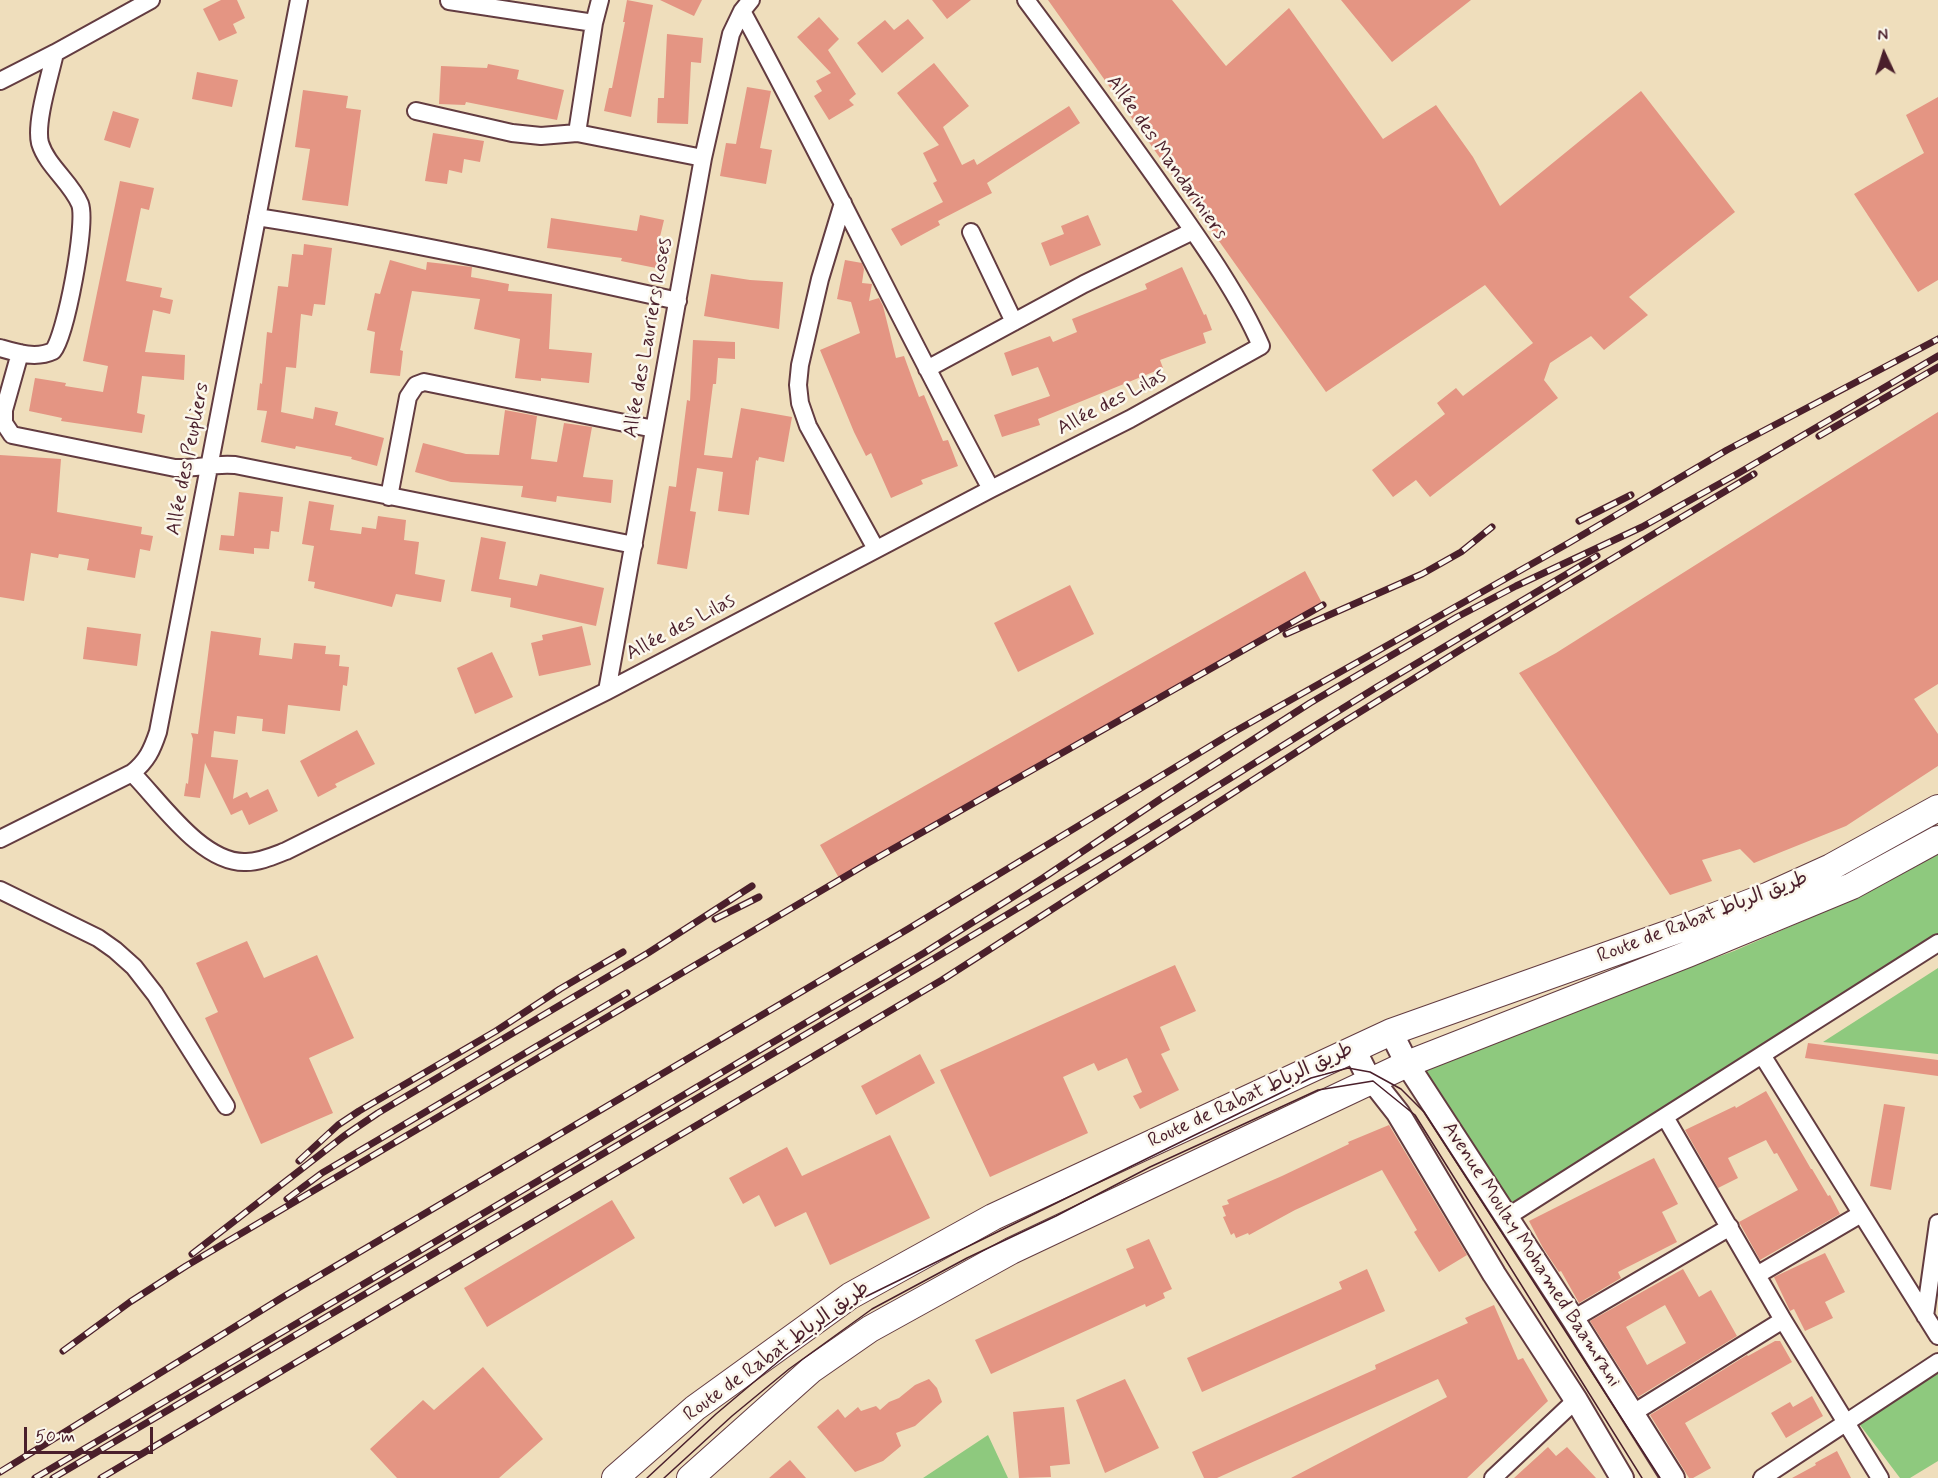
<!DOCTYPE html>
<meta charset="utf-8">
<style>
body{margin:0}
#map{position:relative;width:1938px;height:1478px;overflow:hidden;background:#efdebc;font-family:Mynerve,sans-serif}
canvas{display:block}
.north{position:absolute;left:1854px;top:24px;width:60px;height:60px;-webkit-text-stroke:4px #fbf7ec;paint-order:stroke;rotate:356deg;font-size:16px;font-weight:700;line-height:24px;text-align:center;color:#4a1f2b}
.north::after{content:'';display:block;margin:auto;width:21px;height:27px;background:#4a1f2b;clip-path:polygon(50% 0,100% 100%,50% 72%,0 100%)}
.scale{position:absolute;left:24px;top:1427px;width:129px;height:27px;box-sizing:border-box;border:3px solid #4a1f2b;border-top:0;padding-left:8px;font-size:18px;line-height:21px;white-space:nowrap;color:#4a1f2b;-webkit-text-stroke:4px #fbf7ec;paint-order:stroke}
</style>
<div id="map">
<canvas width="1938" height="1478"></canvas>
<div class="north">N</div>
<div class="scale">50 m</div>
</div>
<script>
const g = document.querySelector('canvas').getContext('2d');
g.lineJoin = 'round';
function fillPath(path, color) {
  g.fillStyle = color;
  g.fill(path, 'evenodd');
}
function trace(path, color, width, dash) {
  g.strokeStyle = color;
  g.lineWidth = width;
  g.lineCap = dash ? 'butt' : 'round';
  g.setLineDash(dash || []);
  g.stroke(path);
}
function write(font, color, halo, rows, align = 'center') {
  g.font = font + ' Mynerve,"Playpen Sans Arabic",sans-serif';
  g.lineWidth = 5;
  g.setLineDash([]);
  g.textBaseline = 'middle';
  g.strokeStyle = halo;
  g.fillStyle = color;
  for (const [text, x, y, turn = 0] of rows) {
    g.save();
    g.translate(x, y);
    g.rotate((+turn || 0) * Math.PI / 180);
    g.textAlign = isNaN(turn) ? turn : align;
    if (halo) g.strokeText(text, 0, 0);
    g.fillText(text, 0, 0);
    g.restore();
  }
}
fillPath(new Path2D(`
 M1938 851V951L1506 1215 1416 1066 1734 951 1858 897Z
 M1938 968V1054L1823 1042Z
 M1938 1364V1461L1910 1478H1900L1860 1425Z
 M988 1435 1008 1478H923Z`), '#8ec97e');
fillPath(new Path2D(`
 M221 0H237L245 18 233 24 237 33 219 41 203 9Z
 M627 0 653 5 631 117 604 111 609 88H612L625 22H623Z
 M660 0H702L694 16Z
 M932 0H971L947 19Z
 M1048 0H1172L1226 66 1289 8 1383 139 1436 105 1473 157 1500 206 1641 91 1735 212 1629 297 1648 315 1604 350 1591 336 1550 363 1544 380 1558 398 1430 497 1416 480 1393 497 1372 470 1445 414 1437 403 1456 388 1463 396 1533 343 1485 285 1326 392Z
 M1341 0H1471L1392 62Z
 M819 17 839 39 828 50 856 94 849 100 854 105 829 120 814 96 822 91 816 81 831 73 797 37Z
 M908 19 924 38 882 73 857 43 885 20 894 30Z
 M667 34 703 38 701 63 691 62 688 124 657 123 658 98H664Z
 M934 63 969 106 943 127 962 165 974 159 977 165 1069 106 1080 123 987 183 992 193 938 221 940 225 901 246 891 229 943 202 933 183 937 181 923 153 939 145 897 93Z
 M488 64 519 70 517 79 564 90 557 120 466 102 465 105 439 104 441 66 487 68Z
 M197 72 238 80 232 107 192 99Z
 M747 87 771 91 760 148 772 150 766 184 720 176 726 143 736 144Z
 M303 90 348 96 346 108 361 110 348 206 302 200 310 149 295 147Z
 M1938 97V280L1918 292 1854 194 1924 153 1906 115Z
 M113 111 139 119 130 148 104 140Z
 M433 133 484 141 480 162 464 159 462 173 449 170 447 184 425 181Z
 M120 181 154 188 149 210 141 208 126 281 162 288 160 297 173 300 170 314 153 310 145 352 185 355 184 380 142 376 137 413 145 415 142 433 61 421 62 418 29 411 35 378 66 383 65 386 103 392 108 366 83 361Z
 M640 215 664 220 659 241 671 243 666 270 621 261 622 258 547 248 551 218 637 231Z
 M1088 215 1101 245 1050 266 1041 243 1064 234 1061 226Z
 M304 244 332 248 325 305 314 304 312 316 301 314 296 368 286 367 281 412 313 419 315 407 338 412 335 425 384 438 377 466 351 459 352 457 296 446 295 449 261 442 267 411 257 410 260 383 262 384 267 332 272 333 278 286 288 287 292 254 303 255Z
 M390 260 426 270 427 262 472 267 471 277 509 284 508 291 552 294 549 349 592 353 589 383 541 378V381L515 378 520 339 474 329 480 299 412 291 400 350 403 351 400 376 370 373 375 332 367 330 375 293 380 294Z
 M845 260 862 263 864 269 862 283 872 284 869 301 879 298 883 306 896 358 904 356 919 397 924 395 943 441 948 440 958 466 921 480 923 484 891 498 871 453 866 456 854 432 820 350 860 333 851 302 837 299Z
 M1182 267 1204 315 1206 314 1212 330 1203 333 1206 343 1160 360 1163 368 1038 419 1040 425 1002 437 994 415 1050 396 1038 367 1012 376 1004 353 1050 336 1053 342 1077 332 1072 319 1147 289 1145 284Z
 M711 274 750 280 783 282 779 329 704 316Z
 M693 340 735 342V359L718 358 716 384H713L704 455 732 458 741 408 792 417 784 462 759 457 758 461 756 460 749 515 718 511 723 472 697 468 690 511 696 512 687 569 657 564 669 486 676 487 687 400 690 401Z
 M505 410 537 416 531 459 557 462 564 423 592 427 583 477 613 480 611 503 557 496 556 502 521 497 523 486 451 482 415 472 423 443 466 454 499 455Z
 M1938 412V684L1914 699 1938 734V766L1846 826 1754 863 1740 849 1702 860 1712 881 1670 895 1519 673 1556 653Z
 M0 455 61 459 57 512 142 527 141 534 153 536 150 551 140 549 135 578 87 570 89 559 59 554 58 558 31 553 24 601 0 597Z
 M239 492 283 497 279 532 271 531 269 549 254 548V554L219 550 221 535 234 536Z
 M309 501 334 505 330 530 361 534 362 527 376 529 378 516 406 520 404 540 419 542 415 574 445 580 441 602 396 594 392 607 314 588 315 582 308 581 314 546 302 544Z
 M481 537 506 542 499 579 537 586 540 574 604 588 596 626 510 607 511 598 471 591Z
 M1305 571 1322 603 839 878 820 845Z
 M1070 585 1094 634 1018 672 994 623Z
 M582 626 591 665 539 676 531 643 543 640 542 635Z
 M87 627 141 634 137 666 83 659Z
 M211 631 261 638 259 655 292 659 294 643 326 646 325 654 340 655 339 666 349 667 347 686 343 685 340 711 288 705 285 734 262 731 263 719 237 716 235 734 214 731 211 757 238 760 233 799 247 792 250 798 268 789 278 811 249 825 242 810 231 815 205 763 200 798 184 796 186 783 188 784 193 739 191 733 198 734Z
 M492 652 513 697 475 714 457 668Z
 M357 730 375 764 335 784 337 787 318 797 300 761Z
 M247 941 264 978 317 955 354 1038 309 1058 333 1113 261 1144 205 1018 218 1012 196 963Z
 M1175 965 1196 1011 1160 1027 1170 1050 1161 1054 1179 1090 1140 1109 1133 1096 1142 1092 1127 1058 1098 1071 1094 1063 1063 1077 1088 1133 990 1177 940 1070Z
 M1808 1043 1938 1060V1076L1805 1058Z
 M920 1054 935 1083 876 1115 861 1086Z
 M1766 1091 1811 1169H1812L1828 1196 1830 1195 1840 1214 1760 1260 1739 1222 1798 1190 1777 1153 1774 1154 1766 1140 1728 1158 1738 1178 1718 1188 1685 1130 1735 1106 1736 1108Z
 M1884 1104 1905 1107 1891 1190 1870 1186Z
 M1389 1125 1467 1255 1439 1272 1414 1232 1417 1230 1382 1170 1295 1210 1249 1235 1248 1233 1236 1238 1234 1233 1231 1235 1223 1217 1226 1216 1222 1206 1229 1204 1227 1200 1282 1176 1349 1144 1348 1142Z
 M890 1135 930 1218 830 1265 806 1212 775 1227 759 1195 743 1204 729 1178 787 1147 802 1176Z
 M1654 1158 1678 1204 1662 1212 1677 1242 1618 1272 1621 1278 1579 1303 1561 1271 1559 1272 1543 1248 1529 1221Z
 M612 1200 635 1238 487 1327 464 1288Z
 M1149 1239 1172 1289 1163 1293 1165 1298 1146 1307 1145 1304 991 1374 975 1340 1134 1268 1126 1249Z
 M1825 1253 1845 1292 1825 1302 1833 1318 1805 1331 1794 1309 1790 1311 1774 1277Z
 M1367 1269 1385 1311 1202 1392 1187 1358 1342 1289 1339 1282Z
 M1683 1269 1699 1297 1711 1290 1737 1336 1638 1397 1590 1321ZM1665 1305 1686 1343 1647 1365 1626 1327Z
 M1494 1305 1518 1360 1523 1358 1548 1401 1467 1478H1291L1447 1397 1438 1379 1217 1478H1204L1192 1452 1376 1369 1375 1365 1468 1323 1465 1318Z
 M1775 1341H1780L1792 1362 1685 1423 1711 1468 1693 1478H1689L1650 1415 1747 1355 1748 1356Z
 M483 1367 543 1439 499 1478H397L370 1449 423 1400 434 1410Z
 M929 1379 937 1388 942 1402 915 1426 896 1433 901 1446 883 1461 855 1472 817 1427 838 1409 845 1418 858 1407 861 1411 876 1406 880 1410 889 1402 899 1398 915 1385Z
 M1125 1379 1159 1448 1105 1473 1076 1400Z
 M1812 1396 1823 1416 1786 1438 1771 1413 1790 1402 1793 1407Z
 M1064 1407 1070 1464 1050 1466 1051 1477 1019 1478 1013 1412Z
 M1548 1447 1556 1456 1567 1447 1596 1478H1514Z
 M1837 1451 1851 1478H1792L1816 1465 1815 1463Z
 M790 1460 806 1478H769Z`), '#e49583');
const street = new Path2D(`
 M449 1 594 23
 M742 11C828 169 905 331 991 489
 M0 81 55 53 151 0
 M416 111 512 133 541 136 577 133 703 158
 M577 133 594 23 600 0
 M843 203 820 279 800 365 798 385 800 403 808 426 876 549
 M257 217C398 239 538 270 678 301
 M971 232 1014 322
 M0 348C17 353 36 359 53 351 66 335 87 223 80 204 71 182 47 166 40 143 35 122 50 76 55 53
 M20 353 4 410V423L12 435 175 468C195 469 214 463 235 465L634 545
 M927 369 1084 284 1193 231
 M389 497 408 397 416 385 424 382 654 429
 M607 691 703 158 731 34 742 11 751 0
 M132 773C160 801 202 864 246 862 260 862 273 856 286 851L607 691 991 489 1130 419 1261 346C1240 297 1204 246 1173 202 1125 134 1076 67 1026 0
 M0 839 132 773C147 761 152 750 158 732L299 0
 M0 890 98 938 115 950 134 967 155 994 226 1106
 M1762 1055 1938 1336
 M1665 1117 1783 1320 1880 1478
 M1507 1217 1938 943
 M1757 1275 1861 1214
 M1925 1316 1938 1223
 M1573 1319 1730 1227
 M1633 1413 1783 1320
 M1493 1478 1576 1400
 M1762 1478 1938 1362`);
const secondary = new Path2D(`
 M1391 1032 1407 1064 1573 1319 1673 1478
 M1354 1049 1365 1071 1398 1113 1494 1274 1576 1400 1622 1478`);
const primary = new Path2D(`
 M615 1478 695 1408 850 1296 993 1217 1391 1032 1678 930 1767 896 1831 867 1938 808
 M690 1478 811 1370 870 1329 1011 1251 1407 1064 1688 954 1852 886 1938 839`);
trace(street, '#633c41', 20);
trace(secondary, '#633c41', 26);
trace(primary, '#633c41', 28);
trace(street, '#fff', 16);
trace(secondary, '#fff', 22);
trace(primary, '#fff', 26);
trace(new Path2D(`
 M647 1478 716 1414 786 1355 865 1297 1311 1078 1348 1068 1370 1072 1401 1089 1424 1112 1660 1478
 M664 1478 732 1416 789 1369 872 1309 967 1258 1056 1216 1150 1167 1318 1090 1373 1081 1415 1115 1642 1478`), '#4a1f2b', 1.5);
const rail = new Path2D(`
 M1819 436 1938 367
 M1579 521 1631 495
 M1286 634 1422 574 1461 552 1492 527
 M715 919 759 897
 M299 1161 338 1125 359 1111 496 1031 560 989 623 952
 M287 1199 322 1173 627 993
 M192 1254 344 1136 378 1113 648 953 752 886
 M63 1351 130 1302 186 1266 868 863 1323 605
 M0 1472 283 1297 908 929 1232 733 1567 544 1727 450 1938 339
 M35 1478 924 953 1043 878 1159 800 1310 703 1457 617 1516 586 1642 527 1737 474 1938 356
 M53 1478 930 961 1126 843 1377 687 1597 556
 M101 1478 942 980 1334 728 1465 647 1754 474`);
trace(rail, '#4a1f2b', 7);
trace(rail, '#fbf7ec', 4.5, [14]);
write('20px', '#4a1f2b', '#fbf7ec', [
 ["Allée des Mandariniers",1166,158,55],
 ["Allée des Lauriers Roses",649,338,-80],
 ["Allée des Lilas",1112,403,-28],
 ["Allée des Peupliers",189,459,-79],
 ["Allée des Lilas",681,628,-28],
 ["Route de Rabat طريق الرباط",1703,918,-21],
 ["Route de Rabat طريق الرباط",1251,1096,-25],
 ["Avenue Moulay Mohamed Baamrani",1531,1255,57],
 ["Route de Rabat طريق الرباط",777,1352,-36]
]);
</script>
